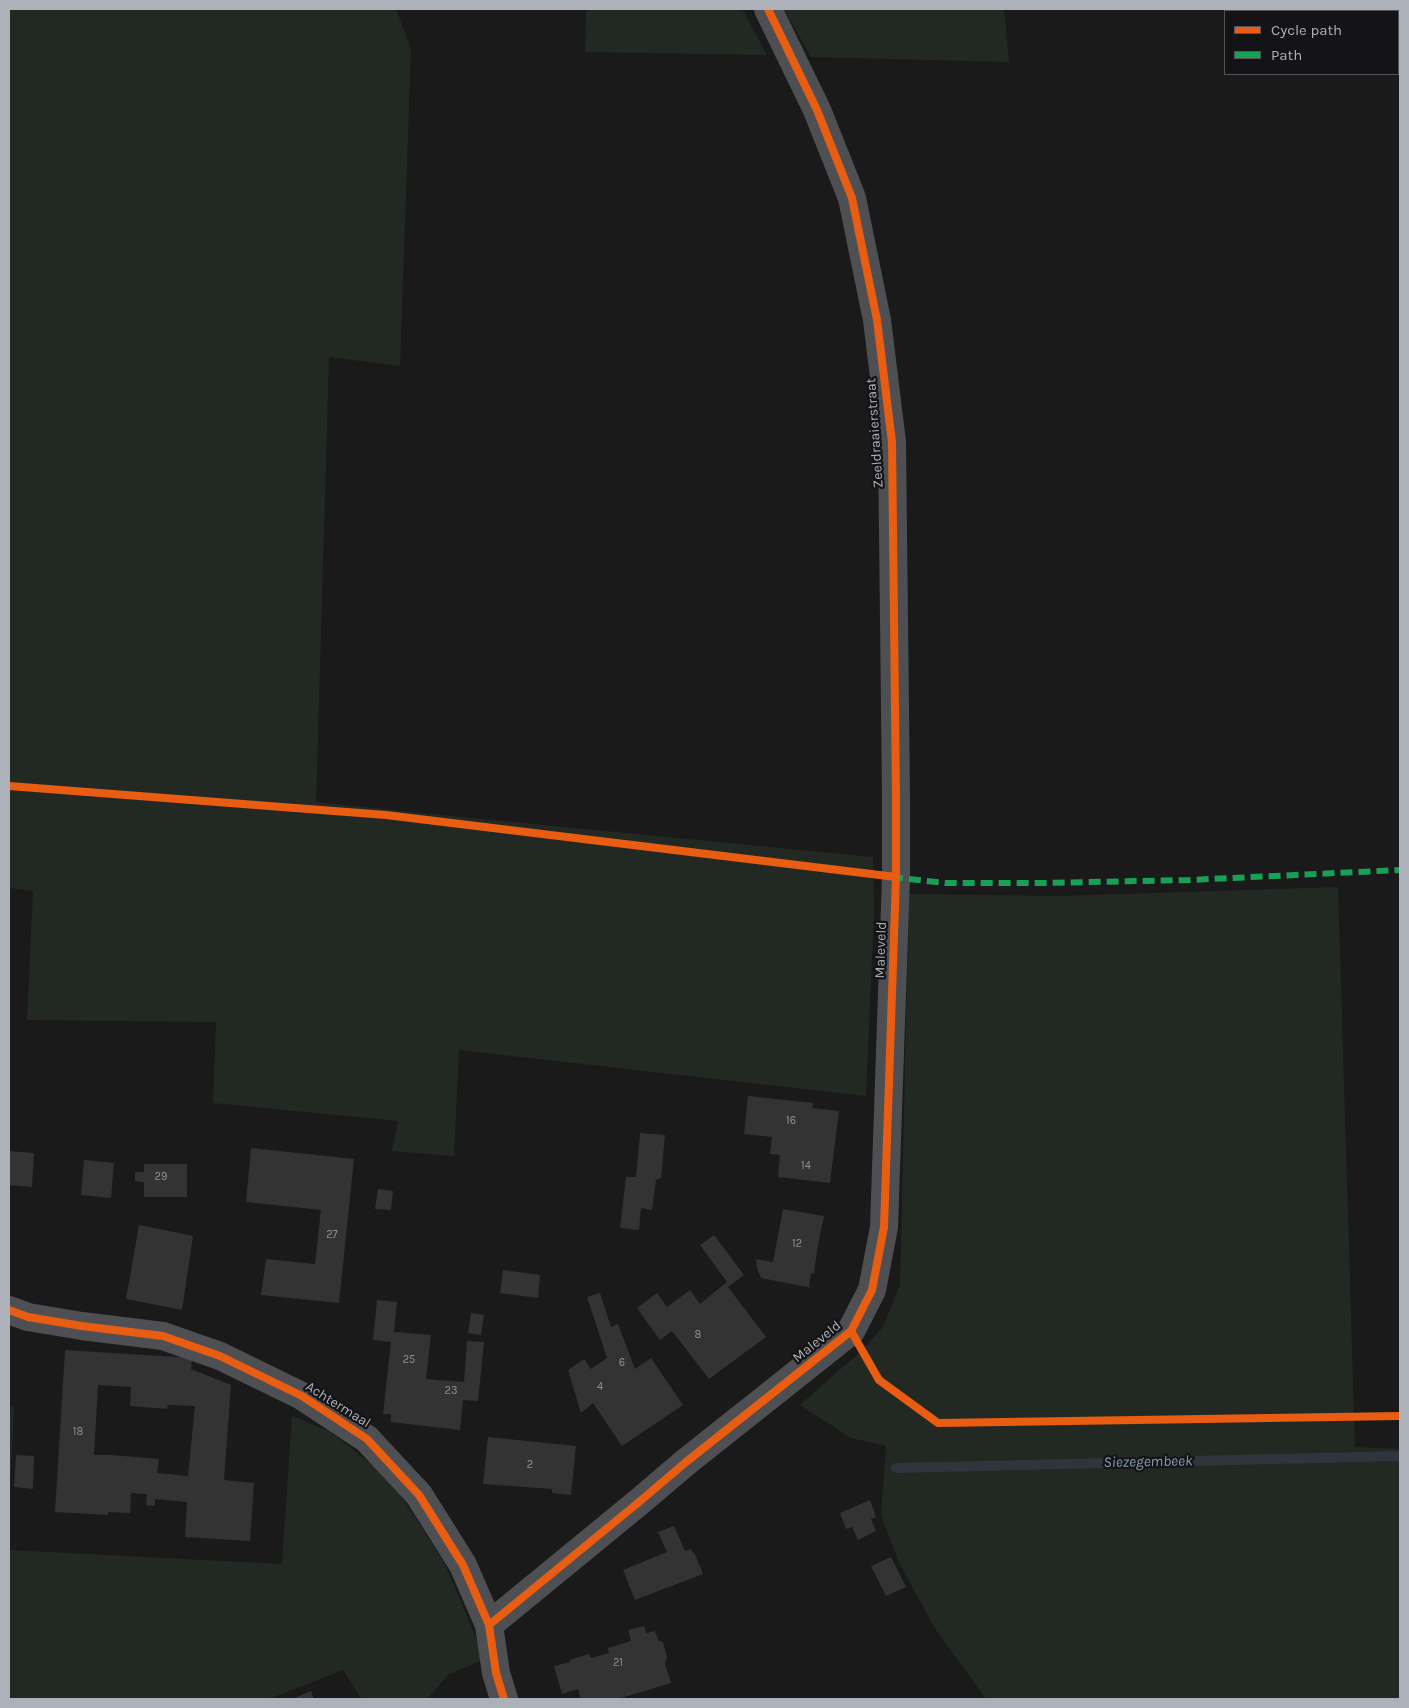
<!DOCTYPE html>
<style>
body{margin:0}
#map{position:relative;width:1409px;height:1708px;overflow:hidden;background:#1a1a1a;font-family:Karla,sans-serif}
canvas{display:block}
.frame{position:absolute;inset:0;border:10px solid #acb1ba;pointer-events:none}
.legend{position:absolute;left:1224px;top:10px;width:175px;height:65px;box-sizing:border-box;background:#141416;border:1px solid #515358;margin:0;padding:6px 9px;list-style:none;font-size:15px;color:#acb1ba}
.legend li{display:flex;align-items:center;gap:10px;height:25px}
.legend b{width:25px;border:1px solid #515358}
</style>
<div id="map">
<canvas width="1409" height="1708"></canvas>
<div class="frame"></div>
<ul class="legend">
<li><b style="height:6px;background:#e95d12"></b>Cycle path</li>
<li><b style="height:6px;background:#1a9f57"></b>Path</li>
</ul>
</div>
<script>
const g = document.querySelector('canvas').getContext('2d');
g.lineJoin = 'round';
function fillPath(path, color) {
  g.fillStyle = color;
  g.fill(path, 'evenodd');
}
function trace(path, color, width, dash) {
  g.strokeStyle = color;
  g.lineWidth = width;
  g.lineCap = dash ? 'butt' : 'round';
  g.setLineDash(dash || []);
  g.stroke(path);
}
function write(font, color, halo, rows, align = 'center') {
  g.font = font + ' Karla,sans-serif';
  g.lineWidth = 4.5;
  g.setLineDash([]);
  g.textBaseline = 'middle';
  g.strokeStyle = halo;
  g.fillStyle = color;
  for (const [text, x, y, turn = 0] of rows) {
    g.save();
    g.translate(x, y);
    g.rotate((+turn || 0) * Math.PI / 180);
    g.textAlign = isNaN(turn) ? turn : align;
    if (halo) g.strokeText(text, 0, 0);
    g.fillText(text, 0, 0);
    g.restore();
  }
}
fillPath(new Path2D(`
 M9 9H396L411 48 400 366 329 357 316 802 461 817 873 857 874 911 866 1096 459 1050 454 1156 392 1151 398 1121 213 1103 216 1022 27 1020 33 891 9 888Z
 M586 9H742L767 55 585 52Z
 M784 9H1004L1009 62 811 57Z
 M1338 887 1355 1447 1400 1449V1699H986L934 1627 899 1562 881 1516 886 1446 851 1438 800 1405 859 1353 883 1327 900 1285 909 894 1061 896Z
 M9 1405 14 1407 9 1510Z
 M292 1416 329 1431 376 1468 405 1502 445 1564 485 1659 449 1674 427 1699H362L343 1670 269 1699H9V1550L282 1564Z`), '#222923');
trace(new Path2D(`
 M896 1468 1400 1456`), '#2e353c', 10);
fillPath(new Path2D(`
 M748 1096 813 1103 812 1108 839 1111 830 1183 778 1177 780 1155 770 1154 772 1137 744 1134Z
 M640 1133 665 1135 661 1178 656 1180 652 1210 641 1208 639 1230 620 1228 626 1177H636Z
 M251 1148 354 1159 339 1303 261 1295 266 1259 315 1264 321 1210 246 1202Z
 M9 1151 34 1153 32 1187 9 1185Z
 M84 1160 114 1163 111 1198 81 1195Z
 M144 1164H187V1197H144V1182L135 1181V1172H144Z
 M378 1189 393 1191 391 1210 375 1209Z
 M783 1209 824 1216 817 1250 814 1274 811 1273 809 1286 812 1288 761 1278 757 1268 756 1259 773 1262Z
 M139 1225 193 1236 182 1310 126 1299Z
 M714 1235 744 1275 728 1287 766 1337 709 1379 672 1331 660 1340 637 1308 657 1293 667 1307 690 1290 700 1304 727 1282 700 1245Z
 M503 1270 540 1275 538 1298 500 1293Z
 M600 1293 611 1327 618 1324 635 1369 651 1358 683 1405 622 1446 593 1403 581 1413 568 1370 584 1359 591 1369 607 1358 587 1297Z
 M377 1300 397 1302 394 1332 431 1335 426 1379 464 1382 467 1341 484 1342 478 1401 463 1400 460 1430 391 1422V1414H383L391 1342 373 1340Z
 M471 1313 484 1315 481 1335 468 1333Z
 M65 1350 192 1358 191 1369 231 1385 224 1480 254 1483 250 1541 185 1537 187 1502 155 1499V1506L146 1505 147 1494 131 1493 130 1513 108 1512V1515L55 1512ZM98 1385 131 1387 130 1406 167 1409 168 1405 195 1406 188 1476 157 1473 159 1459 111 1455H94Z
 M488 1437 576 1446 571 1495 552 1493V1489L483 1484Z
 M16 1455 34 1456 33 1489 14 1487Z
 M870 1500 876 1517 871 1519 876 1531 858 1540 852 1527 846 1529 840 1513Z
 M674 1526 685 1551 691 1549 692 1553 694 1552 703 1574 635 1600 623 1570 667 1552 658 1532Z
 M891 1557 906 1587 886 1596 871 1566Z
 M644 1626 646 1633 655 1631 658 1640 663 1642 667 1657 665 1664 671 1683 618 1699H581L578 1689 562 1694 554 1666 570 1662V1660L589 1654 591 1658 609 1653 608 1648 631 1641 628 1630Z
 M311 1691 314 1699H292Z`), '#333334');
trace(new Path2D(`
 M9 1310 28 1317 82 1326 163 1336 220 1356 302 1396 367 1439 419 1495 463 1565 489 1625 496 1673 504 1699
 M489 1625 639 1502 686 1462 851 1331 872 1290 884 1227 896 877V797L892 442 877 320 852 198 817 110 768 9`), '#4e4f53', 28);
trace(new Path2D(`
 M891 877 945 883H1044L1190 880 1400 870`), '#1a9f57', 6, [12, 6]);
trace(new Path2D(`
 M9 786 386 815 896 877
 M9 1310 28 1317 82 1326 163 1336 220 1356 302 1396 367 1439 419 1495 463 1565 489 1625 496 1673 504 1699
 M851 1331 879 1380 938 1423 1400 1416
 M489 1625 639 1502 686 1462 851 1331 872 1290 884 1227 896 877V797L892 442 877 320 852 198 817 110 768 9`), '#e95d12', 8);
write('11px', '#8e9298', null, [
 ["16",791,1121],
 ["14",806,1166],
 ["29",161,1177],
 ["27",332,1235],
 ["12",797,1244],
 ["8",698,1335],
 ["25",409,1360],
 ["6",622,1363],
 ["4",600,1387],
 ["23",451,1391],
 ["18",78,1432],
 ["2",530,1465],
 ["21",618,1663]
]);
write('14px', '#acb1ba', '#141416', [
 ["Zeeldraaierstraat",875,433,-94],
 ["Maleveld",881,950,-88],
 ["Maleveld",817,1342,-39],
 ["Achtermaal",338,1405,32]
]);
write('italic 15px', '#869fb2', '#141416', [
 ["Siezegembeek",1148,1462,-1]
]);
</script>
